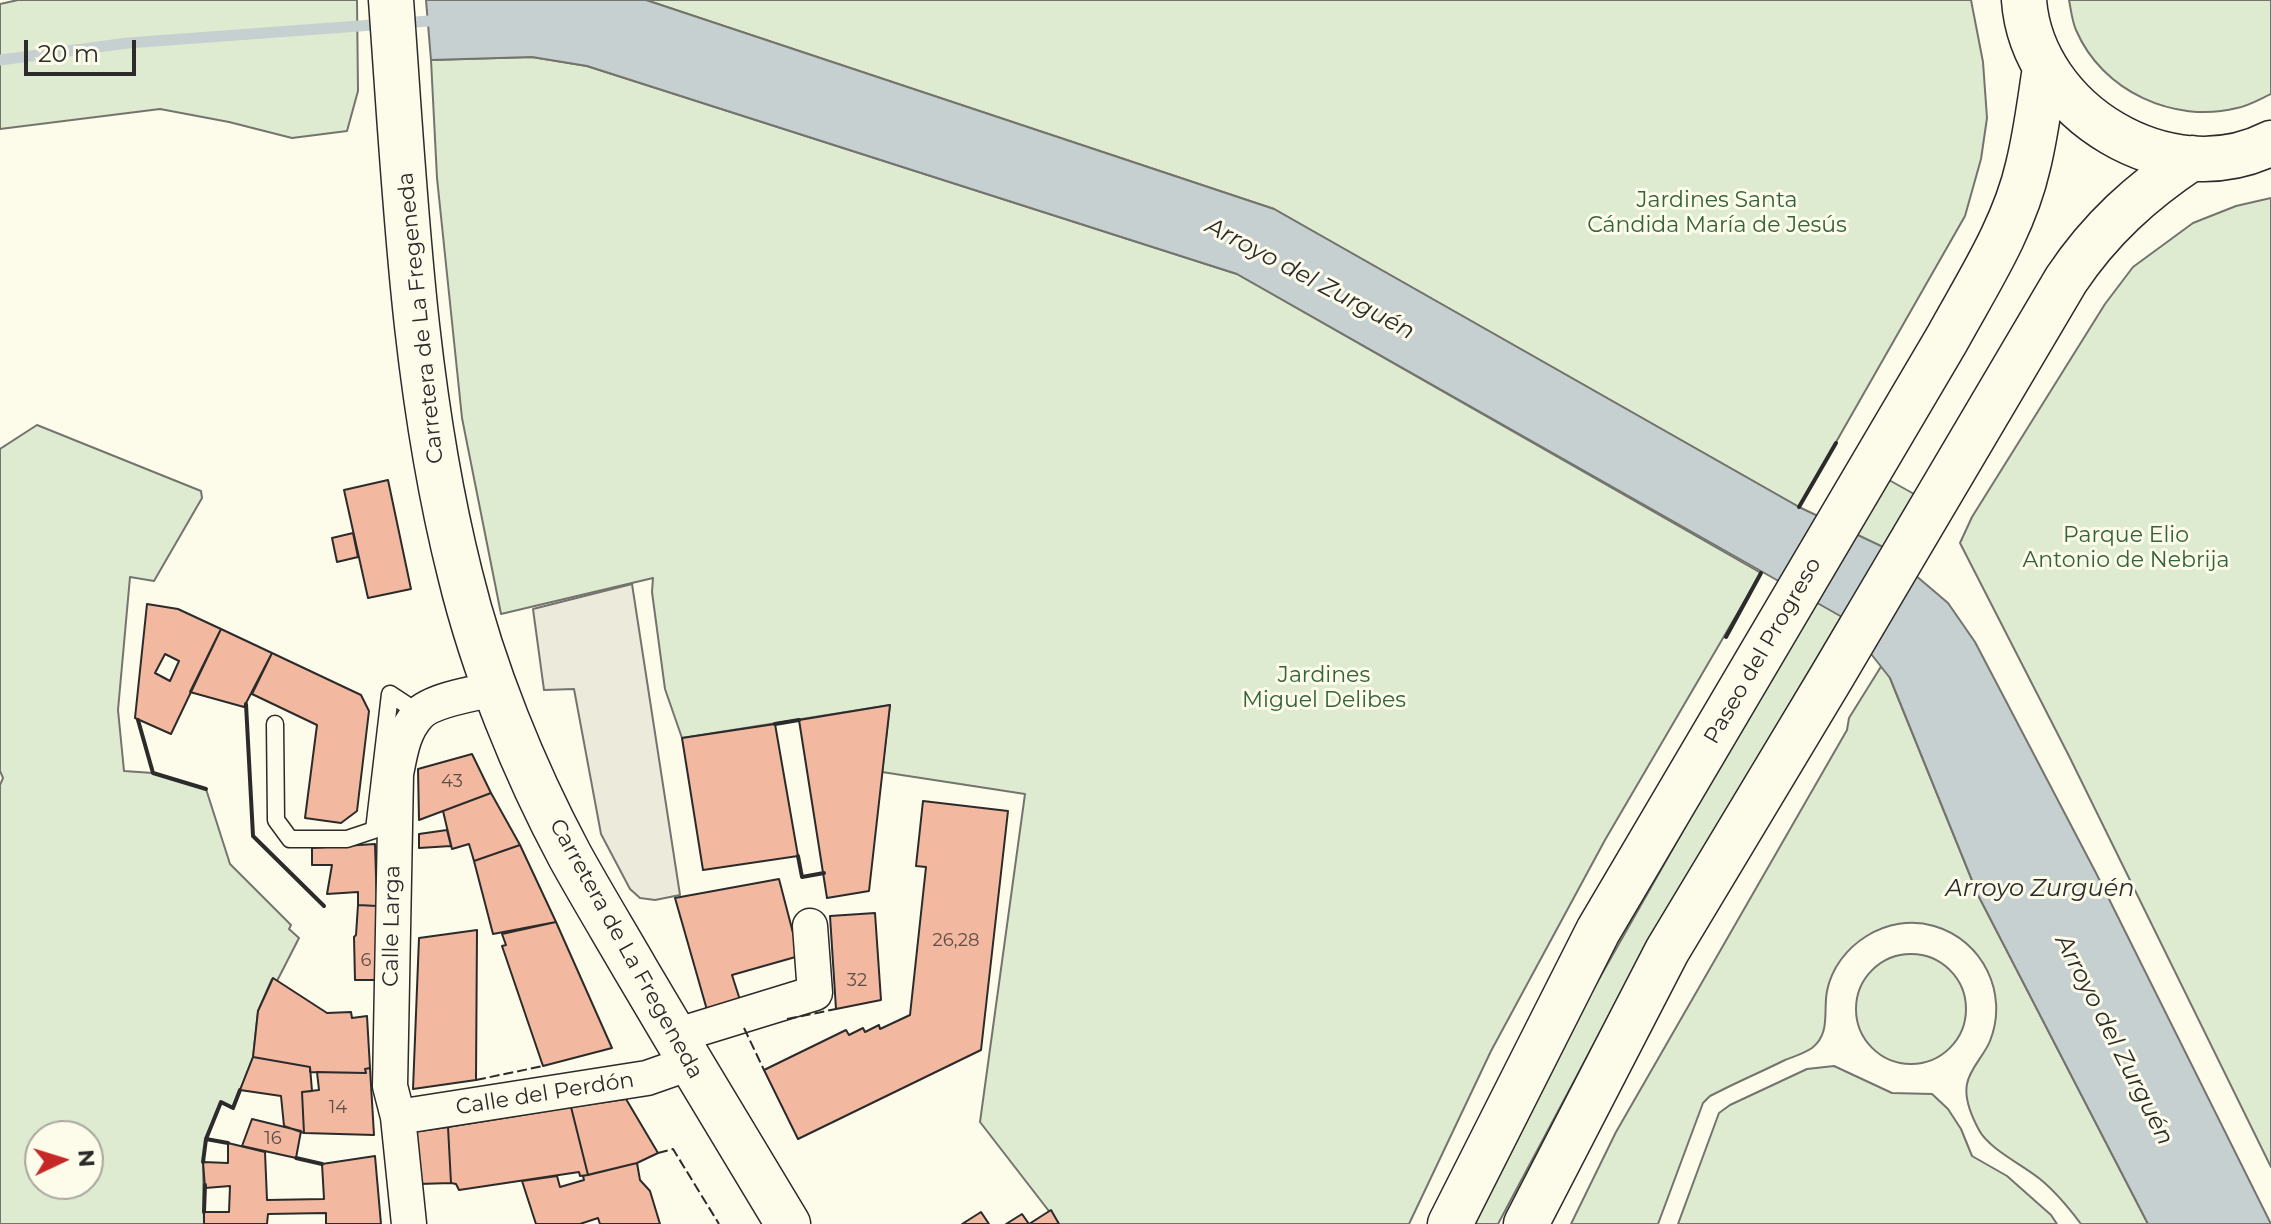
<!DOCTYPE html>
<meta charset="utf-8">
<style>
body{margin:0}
#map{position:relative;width:2271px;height:1224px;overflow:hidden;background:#fdfbea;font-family:Montserrat,sans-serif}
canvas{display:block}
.north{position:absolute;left:24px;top:1120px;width:80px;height:80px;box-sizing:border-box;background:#fdfbea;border:2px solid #a9a89e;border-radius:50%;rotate:86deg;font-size:22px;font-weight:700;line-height:32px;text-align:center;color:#2b2b2b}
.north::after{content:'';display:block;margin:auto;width:28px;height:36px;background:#c62828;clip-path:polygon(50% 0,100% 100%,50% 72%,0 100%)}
.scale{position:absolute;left:24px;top:40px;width:112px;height:36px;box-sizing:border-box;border:4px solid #2b2b2b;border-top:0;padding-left:10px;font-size:24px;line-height:28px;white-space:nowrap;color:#2b2b2b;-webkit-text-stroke:6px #fdfbea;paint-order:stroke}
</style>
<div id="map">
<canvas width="2271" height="1224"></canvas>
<div class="north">N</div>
<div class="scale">20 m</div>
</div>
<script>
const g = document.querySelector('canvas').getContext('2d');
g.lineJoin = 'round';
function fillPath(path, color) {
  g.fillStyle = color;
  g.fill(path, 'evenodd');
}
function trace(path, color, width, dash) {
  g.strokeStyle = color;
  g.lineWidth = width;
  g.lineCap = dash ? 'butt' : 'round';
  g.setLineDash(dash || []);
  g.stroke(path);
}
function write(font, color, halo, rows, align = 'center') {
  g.font = font + ' Montserrat,sans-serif';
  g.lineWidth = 6;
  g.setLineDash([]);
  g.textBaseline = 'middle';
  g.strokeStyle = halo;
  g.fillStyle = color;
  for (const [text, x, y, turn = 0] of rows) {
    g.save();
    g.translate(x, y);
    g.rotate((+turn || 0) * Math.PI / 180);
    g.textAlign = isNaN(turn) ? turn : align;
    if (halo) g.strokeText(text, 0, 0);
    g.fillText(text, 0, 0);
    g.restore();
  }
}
const green = new Path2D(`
 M18 0H357L358 91 347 131 292 138 229 122 160 109 0 129V4Z
 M646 0H1971L1983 62 1987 118 1981 159 1965 216 1799 507 1274 209Z
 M2069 0H2271V94C2260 99 2248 106 2237 108 2174 124 2102 91 2076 30 2072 21 2071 10 2069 0Z
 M532 57 587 66 1237 274 1761 573 1605 840 1491 1051 1409 1224H1059L980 1122 1025 794 882 772 890 705 682 738 665 689 652 592 653 578 501 614 462 418 437 178 431 60Z
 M2271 198V1167L2069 756 1960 543 1972 517 2105 304 2133 267 2193 223 2236 206Z
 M37 425 201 491 202 498 154 581 130 577 118 710 124 771 153 773 206 789 230 864 291 925 289 929 299 938 277 981 272 979 258 1011 253 1057 233 1108 221 1103 206 1139 203 1162 204 1224H0V785L3 778 0 771V449ZM40 1136H88V1184H40Z
 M1889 480 1914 494 1646 946 1498 1224H1474L1574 1023 1692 815Z
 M1882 665 1890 678 1978 895 2148 1224H2081C2069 1208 2056 1192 2040 1179 2023 1165 1989 1149 1979 1130 1972 1117 1964 1099 1967 1084 1970 1068 1984 1056 1990 1041 2009 994 1983 940 1934 926 1888 912 1836 945 1827 991 1823 1011 1831 1033 1812 1048 1805 1053 1793 1057 1785 1060 1765 1070 1744 1079 1724 1089L1710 1096 1703 1103 1658 1224H1571L1616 1132 1847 730 1849 718Z
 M1856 1009a55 55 0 1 1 110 0a55 55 0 1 1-110 0Z
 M1834 1066 1892 1093 1932 1094 1948 1109 1961 1129 1972 1156 2007 1176 2051 1215 2057 1224H1678L1719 1113 1730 1105 1807 1069Z`);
fillPath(green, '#deebd1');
trace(green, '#74746e', 2);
const parking = new Path2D(`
 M632 584 680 895 655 900 640 898 630 889 601 834 574 689 544 690 533 609Z`);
fillPath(parking, '#eceadb');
trace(parking, '#74746e', 2);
const water = new Path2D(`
 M426 0H646L1274 209 1799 507 1881 546 1948 603 1975 642 2096 873 2271 1224H2148L1978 895 1890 678 1842 617 1237 274 587 66 532 57 431 60Z`);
fillPath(water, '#c7d0d0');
trace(water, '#74746e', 2);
trace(new Path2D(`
 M403 23 441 20
 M0 60 128 43 386 24`), '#c7d0d0', 11);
const building = new Path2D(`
 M388 480 411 589 368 598 344 490Z
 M353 533 358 557 337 562 332 538Z
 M147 604 178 609 221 629 171 734 135 718ZM165 654 179 661 170 681 155 673Z
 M221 629 272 653 244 707 190 692Z
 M272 653 361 695 369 711 357 811 341 823 305 818 317 725 252 694Z
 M890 705 869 891 827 898 799 720Z
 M775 724 798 856 703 870 682 738Z
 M472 754 491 793 419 820 418 769Z
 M491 793 520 845 474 861 469 844 452 849 443 811Z
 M923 801 1008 811 981 1050 798 1139 764 1070 846 1030 849 1035 863 1028 865 1032 879 1025 880 1029 910 1015 926 867 916 866Z
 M447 830 451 846 419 848V834Z
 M375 844 377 906 358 905V892L327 894 332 865H312V848Z
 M520 845 556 922 493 934 474 861Z
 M779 879 799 956 732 975 740 1000 707 1010 675 898Z
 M358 905 377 906 378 980H355L354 937 356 935Z
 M875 913 881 1000 836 1009 830 916Z
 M556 922 612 1048 543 1066 502 946 506 945 502 934Z
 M477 930 476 1080 413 1089 419 938Z
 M273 978 327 1013 351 1012 352 1018 367 1016 370 1068 365 1069 366 1073 310 1072V1067L253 1057 258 1011Z
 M253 1057 310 1067 312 1091 302 1092 304 1133 284 1126 281 1096 240 1090Z
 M370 1068 374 1135 304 1133 302 1092 319 1090 317 1072 366 1073 365 1069Z
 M626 1099 658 1153 637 1163 588 1175 571 1107Z
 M571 1107 588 1175 580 1176 579 1172 459 1190 456 1184 451 1183 448 1127Z
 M252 1119 301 1131 296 1158 242 1146Z
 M448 1127 451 1183 419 1184 413 1132Z
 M228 1143 265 1152 267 1200 324 1199 322 1164 375 1156 381 1224H326V1213L268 1214 267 1224H204V1212H229L230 1186 205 1188 203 1162 228 1163Z
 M637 1163 640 1180 650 1191 660 1224H600L598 1218 580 1224H536L522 1181 557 1176 560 1187 584 1180 583 1176Z
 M1051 1210 1059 1224H1006L1022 1214 1029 1224Z
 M981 1212 989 1224H962Z`);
fillPath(building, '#f2b8a0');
trace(building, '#2b2b2b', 2);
const lane = new Path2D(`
 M275 724 276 820 290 839H347L374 830 390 694 419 713`);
const street = new Path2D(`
 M675 1036 815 993 810 926
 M398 1117 647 1078 690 1063
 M409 1224 398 1117 390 1086 396 774C400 754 403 731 418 715 431 700 476 693 496 689`);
const secondary = new Path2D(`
 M391 0C405 192 413 387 460 574 483 669 524 770 570 856 591 894 614 932 636 970 686 1055 737 1140 788 1224`);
const highway = new Path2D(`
 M2024 0C2032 112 2169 195 2271 143
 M1450 1224 1598 931 1947 339C1977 284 2014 228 2028 166 2036 134 2040 100 2045 68
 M1526 1224 1667 951 1831 678 2066 280C2100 229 2141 192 2192 158`);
trace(lane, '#2b2b2b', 19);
trace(street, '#2b2b2b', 37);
trace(secondary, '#2b2b2b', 47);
trace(highway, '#2b2b2b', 47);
trace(lane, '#fdfbea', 16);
trace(street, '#fdfbea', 34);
trace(secondary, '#fdfbea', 44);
trace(highway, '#fdfbea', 44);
trace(new Path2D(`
 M787 1019 836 1009
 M744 1028 764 1070
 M476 1080 543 1066
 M658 1153 673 1149 719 1224`), '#2b2b2b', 2, [10, 4]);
trace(new Path2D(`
 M1799 507 1836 443
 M1726 637 1761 573
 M246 704 253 836 324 906
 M138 720 153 773 206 789
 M775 724 799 720
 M798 856 802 877 824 873
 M206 1139 228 1143
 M296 1158 322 1164
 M203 1162 206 1139 221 1102 233 1108 240 1090
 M204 1212 205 1185`), '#2b2b2b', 4);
write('18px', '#5d4e48', null, [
 ["43",452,782],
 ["26,28",956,941],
 ["6",366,961],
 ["32",857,981],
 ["14",338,1108],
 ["16",273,1139]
]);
write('22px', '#34623c', '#fdfbea', [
 ["Jardines Santa",1717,201],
 ["Cándida María de Jesús",1717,226],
 ["Parque Elio",2126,536],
 ["Antonio de Nebrija",2126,561],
 ["Jardines",1324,676],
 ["Miguel Delibes",1324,701]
]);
write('22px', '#2b2b2b', '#fdfbea', [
 ["Carretera de La Fregeneda",421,318,-96],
 ["Paseo del Progreso",1763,651,-60],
 ["Calle Larga",392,926,-89],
 ["Carretera de La Fregeneda",626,949,61],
 ["Calle del Perdón",545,1094,-9]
]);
write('italic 24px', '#2b2b2b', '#fdfbea', [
 ["Arroyo del Zurguén",1310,279,28],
 ["Arroyo Zurguén",2040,889],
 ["Arroyo del Zurguén",2114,1040,63]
]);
</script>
